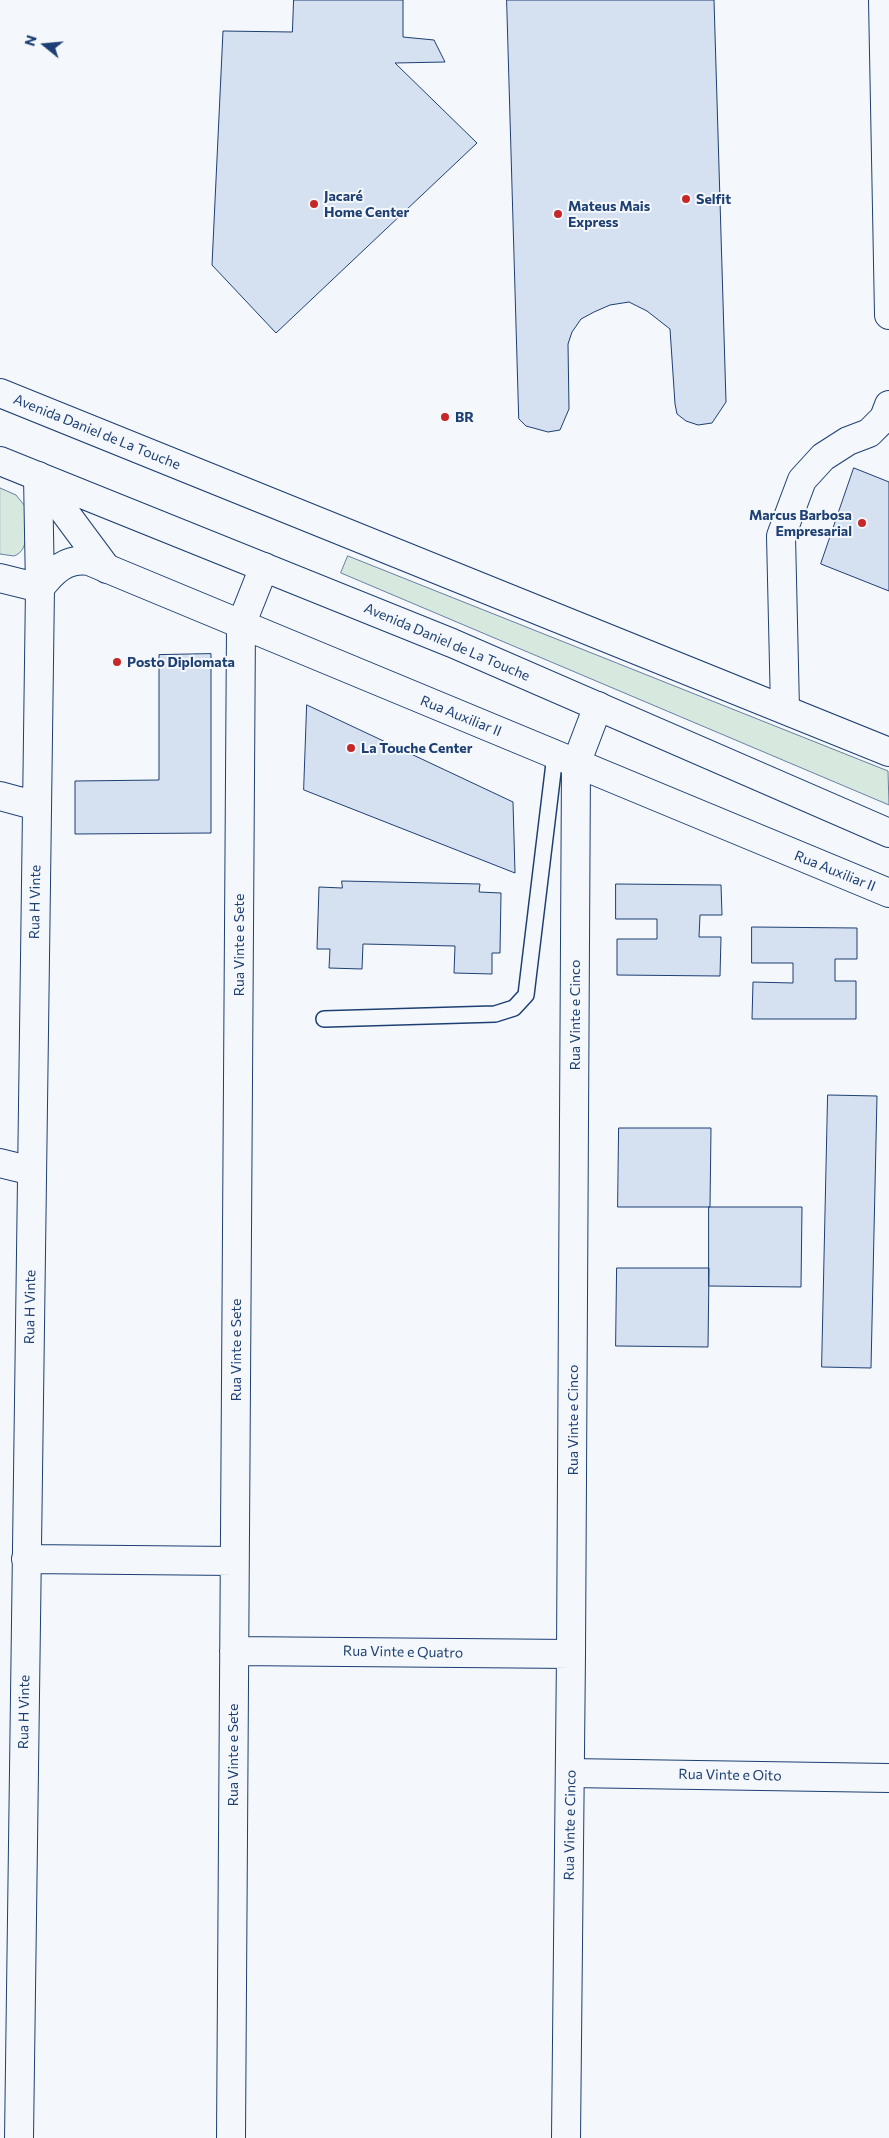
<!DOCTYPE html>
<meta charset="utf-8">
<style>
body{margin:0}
#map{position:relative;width:889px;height:2138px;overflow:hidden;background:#f4f7fb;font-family:Commissioner,sans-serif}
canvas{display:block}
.north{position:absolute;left:20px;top:20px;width:50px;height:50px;-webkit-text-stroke:4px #f4f7fb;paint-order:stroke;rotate:287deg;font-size:14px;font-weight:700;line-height:20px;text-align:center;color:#1d3f73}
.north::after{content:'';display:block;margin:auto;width:18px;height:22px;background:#1d3f73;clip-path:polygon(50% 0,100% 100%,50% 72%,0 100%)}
</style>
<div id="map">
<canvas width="889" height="2138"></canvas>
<div class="north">N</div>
</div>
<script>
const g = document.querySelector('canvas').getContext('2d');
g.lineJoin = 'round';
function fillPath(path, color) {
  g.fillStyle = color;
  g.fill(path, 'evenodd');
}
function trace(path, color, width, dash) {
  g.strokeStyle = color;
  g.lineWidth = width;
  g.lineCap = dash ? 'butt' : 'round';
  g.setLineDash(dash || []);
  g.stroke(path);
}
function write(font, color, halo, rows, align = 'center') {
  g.font = font + ' Commissioner,sans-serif';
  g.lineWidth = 4;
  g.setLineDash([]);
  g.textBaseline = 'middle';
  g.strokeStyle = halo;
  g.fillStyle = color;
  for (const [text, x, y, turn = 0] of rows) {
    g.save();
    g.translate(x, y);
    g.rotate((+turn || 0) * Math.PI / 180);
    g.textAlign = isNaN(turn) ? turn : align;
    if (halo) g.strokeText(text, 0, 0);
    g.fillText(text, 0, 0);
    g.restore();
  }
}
const green = new Path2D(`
 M0 488 16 495 25 506C25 520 32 550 14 556L0 554Z
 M348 556 888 771 889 805 341 573Z`);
fillPath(green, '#d7e8df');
trace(green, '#687fa3', 1);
const building = new Path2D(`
 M294 0H403V37L434 40 445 62 395 63 477 143 276 333 212 265 223 31 292 32Z
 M507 0H714L726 402 712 423 698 425 686 421 677 414 675 404 670 329 647 311 629 302 610 305 594 312 581 319 572 332 568 344 569 409 560 430 548 432 526 426 519 419Z
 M854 468 889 482V591L821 564Z
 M211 654V833L75 834V781L159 780V655Z
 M307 705 513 802 515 873 304 790Z
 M342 881 480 884 479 892 501 893 500 953H492V974L454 973 455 946 363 944 362 969 329 968 330 949H317L319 887 342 888Z
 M616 884 721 885 722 915H700L699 937H721L720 976 617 975V939H657V919H616Z
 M752 927 857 928V959H835V981H856V1019H752L753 982 793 983V963H752Z
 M828 1095 877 1096 871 1368 822 1367Z
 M619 1128H711L710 1207H618Z
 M709 1207H802L801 1287 709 1286Z
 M617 1268H709L708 1347 616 1346Z`);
fillPath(building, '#d5e0f0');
trace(building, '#1d3f73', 1);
const lane = new Path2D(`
 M324 1019 495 1014 514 1008 526 995 555 755`);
const street = new Path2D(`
 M883 0 889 315
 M785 709 781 536 802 480 823 457 848 441 869 433 884 418 889 405
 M0 796 37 806
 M0 1163 32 1171
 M26 1559 234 1561
 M234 1651 571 1654
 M570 1773 889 1778
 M19 2138 40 588
 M231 2138 241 625 264 567
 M566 2138 571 1654 576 764 598 706`);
const secondary = new Path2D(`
 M38 476 40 588
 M0 578 40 588
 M40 588C53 571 66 558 89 561L889 893`);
const primary = new Path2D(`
 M0 393 889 752
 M0 461 452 643 889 833
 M38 476 107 569`);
trace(lane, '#1d3f73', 18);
trace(street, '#1d3f73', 30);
trace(secondary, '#1d3f73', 30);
trace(primary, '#1d3f73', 30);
trace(lane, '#f4f7fb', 15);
trace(street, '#f4f7fb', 28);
trace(secondary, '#f4f7fb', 28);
trace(primary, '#f4f7fb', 28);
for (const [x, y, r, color] of [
 [686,199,5,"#c62828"],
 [314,204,5,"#c62828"],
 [558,214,5,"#c62828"],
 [445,417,5,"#c62828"],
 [862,523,5,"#c62828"],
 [117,662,5,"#c62828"],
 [351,748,5,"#c62828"]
]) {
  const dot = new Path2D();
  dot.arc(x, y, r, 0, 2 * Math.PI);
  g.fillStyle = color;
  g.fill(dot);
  trace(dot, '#f4f7fb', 2);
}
write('bold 14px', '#1d3f73', '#f4f7fb', [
 ["Jacaré",324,196],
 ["Home Center",324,212],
 ["Selfit",696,199],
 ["Mateus Mais",568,206],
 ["Express",568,222],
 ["BR",455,417],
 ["Marcus Barbosa",852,515,"right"],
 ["Empresarial",852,531,"right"],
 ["Posto Diplomata",127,662],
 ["La Touche Center",361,748]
], 'left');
write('14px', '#1d3f73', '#f4f7fb', [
 ["Avenida Daniel de La Touche",97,432,22],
 ["Avenida Daniel de La Touche",447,642,23],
 ["Rua Auxiliar II",461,716,22],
 ["Rua Auxiliar II",835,871,22],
 ["Rua H Vinte",35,902,-89],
 ["Rua Vinte e Sete",239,945,-90],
 ["Rua Vinte e Cinco",575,1015,-90],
 ["Rua H Vinte",30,1307,-89],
 ["Rua Vinte e Sete",236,1350,-90],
 ["Rua Vinte e Cinco",573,1420,-90],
 ["Rua Vinte e Quatro",403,1652,1],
 ["Rua H Vinte",24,1712,-89],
 ["Rua Vinte e Sete",233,1755,-90],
 ["Rua Vinte e Oito",730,1775,1],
 ["Rua Vinte e Cinco",570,1825,-89]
]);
</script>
